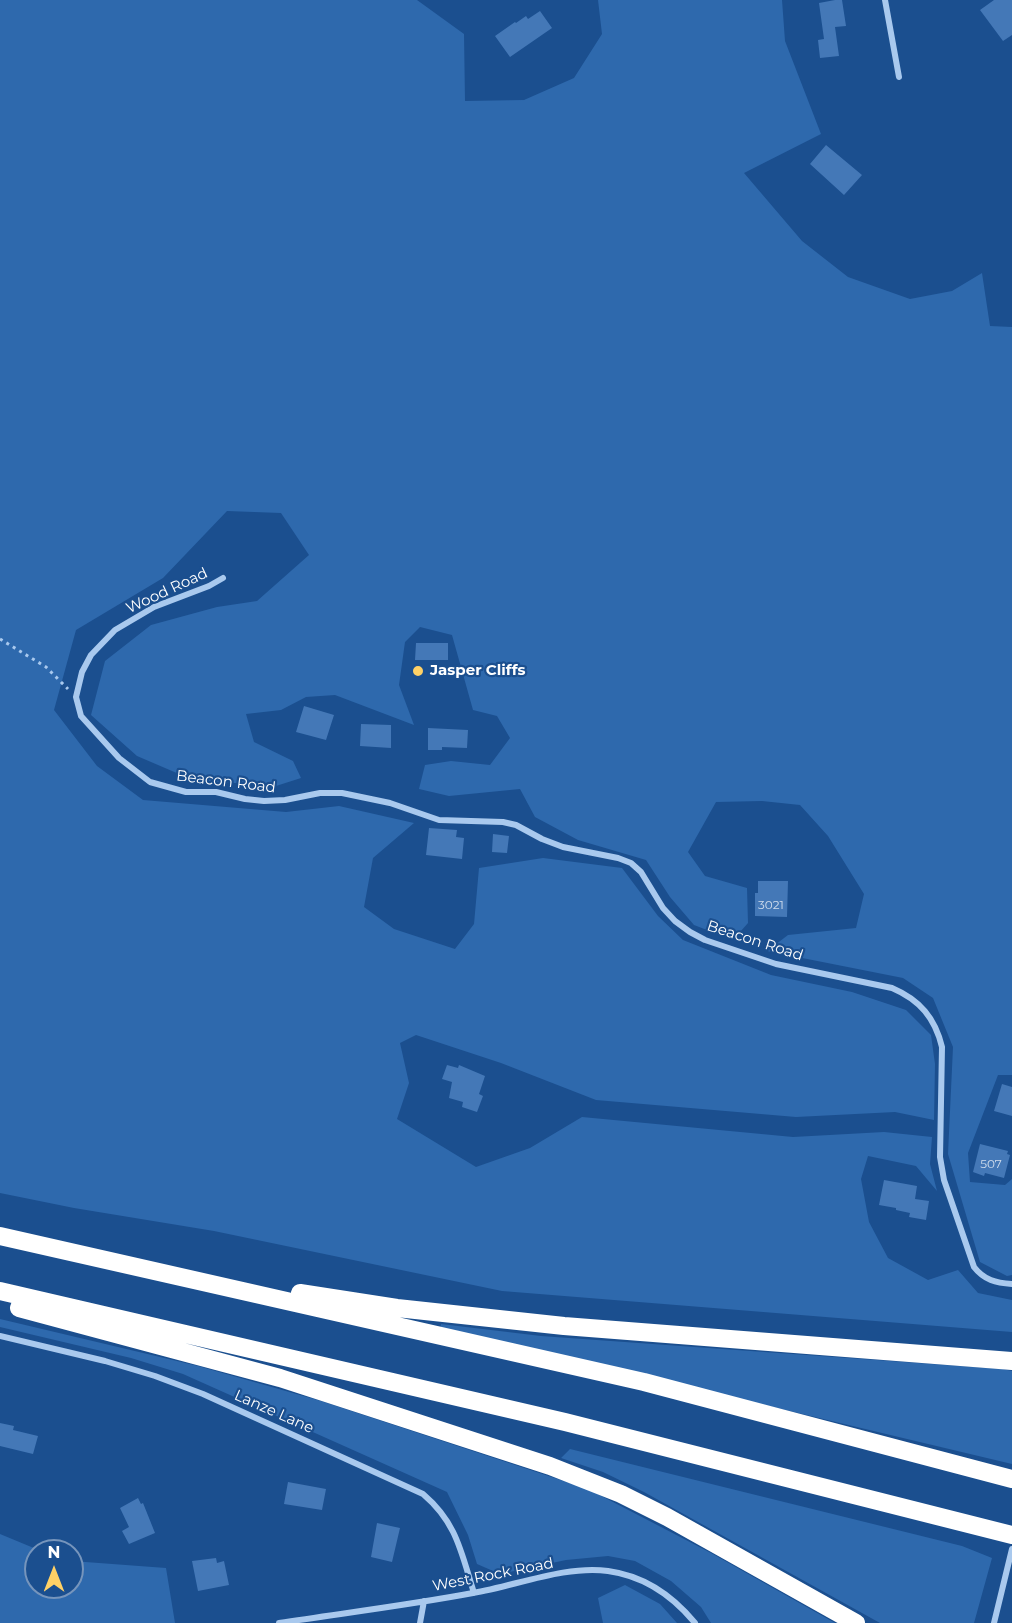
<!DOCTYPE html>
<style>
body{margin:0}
#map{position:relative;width:1012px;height:1623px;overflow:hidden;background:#1b4f8f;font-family:Montserrat,sans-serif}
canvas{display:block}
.north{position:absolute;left:24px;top:1539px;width:60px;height:60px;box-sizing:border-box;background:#1b4f8f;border:2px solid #7695bc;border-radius:50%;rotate:0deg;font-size:16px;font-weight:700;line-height:24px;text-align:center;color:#fff}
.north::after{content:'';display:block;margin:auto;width:21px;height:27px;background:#ffd166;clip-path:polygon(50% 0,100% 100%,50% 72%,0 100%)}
</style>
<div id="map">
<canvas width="1012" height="1623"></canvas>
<div class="north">N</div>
</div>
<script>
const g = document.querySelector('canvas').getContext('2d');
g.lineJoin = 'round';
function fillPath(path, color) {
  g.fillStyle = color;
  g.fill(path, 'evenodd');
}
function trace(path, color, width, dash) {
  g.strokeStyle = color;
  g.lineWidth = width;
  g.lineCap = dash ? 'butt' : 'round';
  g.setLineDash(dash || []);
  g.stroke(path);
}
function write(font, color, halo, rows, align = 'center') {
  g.font = font + ' Montserrat,sans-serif';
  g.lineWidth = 4.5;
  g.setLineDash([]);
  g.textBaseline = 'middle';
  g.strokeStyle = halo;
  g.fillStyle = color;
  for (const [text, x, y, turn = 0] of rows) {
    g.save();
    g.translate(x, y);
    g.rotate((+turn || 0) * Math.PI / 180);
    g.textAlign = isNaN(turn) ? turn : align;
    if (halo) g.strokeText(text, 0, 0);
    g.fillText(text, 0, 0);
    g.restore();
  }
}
fillPath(new Path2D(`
 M0 0H417L464 34 465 101 524 100 574 78 602 34 598 0H782L785 41 821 134 744 173 802 241 848 277 910 299 952 291 982 273 990 326 1012 327V1075H998L968 1153 970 1182 1005 1185 1012 1179V1275L1007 1276 980 1262 948 1154 953 1047 933 998 903 978 767 951 788 935 856 928 864 894 828 836 800 805 762 801 716 802 688 852 705 876 747 888 748 923 733 940 694 925 670 897 646 860 578 840 535 817 520 789 449 796 419 789 425 765 451 761 490 765 510 738 497 716 473 710 452 635 420 627 405 642 399 685 414 725 335 695 306 697 281 710 246 714 254 742 293 761 301 778 276 786 193 780 137 756 91 715 105 661 151 625 217 607 257 601 309 555 281 513 227 511 163 578 76 630 54 710 97 766 143 800 286 812 339 806 414 823 373 858 364 907 394 929 455 949 474 924 479 868 543 858 622 868 658 916 683 940 771 975 852 992 906 1010 931 1035 935 1064 934 1120 895 1112 796 1117 596 1100 501 1063 416 1035 400 1043 409 1083 397 1119 476 1167 530 1148 582 1117 793 1137 884 1132 932 1137 930 1164 937 1191 916 1166 868 1156 861 1179 869 1222 888 1258 928 1280 958 1270 978 1293 1012 1300V1332L502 1291 214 1231 74 1208 0 1193Z
 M0 1319 198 1366 321 1401 588 1489 711 1553 835 1623H711L701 1607 671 1581 635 1561 608 1556 566 1560 500 1574 477 1564 468 1535 447 1492 183 1374 131 1358 0 1327Z
 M441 1324 541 1336 1002 1369 1012 1371V1464L601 1366 440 1330Z
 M570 1449 962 1546 992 1558 974 1623H880L644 1492 603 1472 561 1458Z
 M0 1534 41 1551H36V1587H72V1561L166 1568 175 1623H0Z
 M625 1585 660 1604 677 1623H603L598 1598Z`), '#2e69ad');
fillPath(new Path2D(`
 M835 0H842L846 26 835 27 839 56 820 58 818 40 824 39 819 3Z
 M994 0H1012V35L1003 41 980 10Z
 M540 11 552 28 510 57 495 36 515 22 516 23 526 16 528 19Z
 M826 145 862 175 844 195 810 164Z
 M416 643H448V660H415Z
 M304 706 334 715 326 740 296 732Z
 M361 724 391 725V748L360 746Z
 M428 728 468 730 467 748 442 747V750H428Z
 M429 828 457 830 456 837 464 838 462 859 426 855Z
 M493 834 509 836 507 853 492 852Z
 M758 881H788L787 917 755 916V893H758Z
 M447 1065 458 1068 459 1065 485 1076 479 1094 483 1096 477 1112 462 1107 463 1102 449 1098 452 1082 442 1079Z
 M1002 1084 1012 1087V1116L994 1111Z
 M980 1144 1008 1151 1007 1154 1010 1155 1004 1178 985 1173 984 1176 973 1172Z
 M884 1180 917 1186 915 1199 929 1201 926 1220 909 1217 910 1213 896 1210V1208L879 1205Z
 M0 1423 14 1426 13 1430 38 1436 33 1454 0 1446Z
 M288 1482 326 1489 322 1510 284 1504Z
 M138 1498 141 1504 143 1503 155 1533 129 1544 122 1531 129 1527 120 1508Z
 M377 1523 400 1528 392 1562 371 1557Z
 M216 1558 217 1563 224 1561 229 1585 198 1591 192 1561Z`), '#4478b7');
trace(new Path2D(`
 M0 639 46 667 68 689`), '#a9c9ee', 3, [3, 4.5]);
trace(new Path2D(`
 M885 0 899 77
 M223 578 209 586 154 607 115 630 91 655 82 672 76 697 81 716 119 758 150 782 186 792H216L245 799 264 801 285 800 320 793H342L390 803 439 820 503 822 516 825 542 839 563 847 618 858 631 863 641 872 663 908 675 921 690 932 705 940 776 964 892 988C920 1000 935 1018 942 1047L940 1157 944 1180 974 1267C984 1280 996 1283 1012 1284
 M0 1336 105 1361 155 1376 203 1394 423 1494C457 1523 461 1552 474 1593
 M279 1623C344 1613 409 1605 473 1593 515 1586 566 1565 608 1571 645 1576 672 1595 695 1623
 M420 1623 424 1601
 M994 1623 1012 1549`), '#a9c9ee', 6);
trace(new Path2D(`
 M0 1236 644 1382 1012 1479
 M0 1291 565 1422 1012 1535
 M300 1293 397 1308 564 1326 1012 1361
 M19 1308 280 1378 550 1466 621 1494 667 1517 856 1623`), '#fff', 18);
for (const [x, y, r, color] of [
 [418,671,6,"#ffd166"]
]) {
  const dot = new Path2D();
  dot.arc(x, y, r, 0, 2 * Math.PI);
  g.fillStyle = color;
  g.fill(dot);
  trace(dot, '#1b4f8f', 2);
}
write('12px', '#d0dded', null, [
 ["3021",771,905],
 ["507",991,1164]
]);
write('15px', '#fff', '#1b4f8f', [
 ["Wood Road",167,591,-25],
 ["Beacon Road",226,782,7],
 ["Beacon Road",755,941,18],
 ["Lanze Lane",274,1412,24],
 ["West Rock Road",493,1575,-11]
]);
write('bold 15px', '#fff', '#1b4f8f', [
 ["Jasper Cliffs",430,671]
], 'left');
</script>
